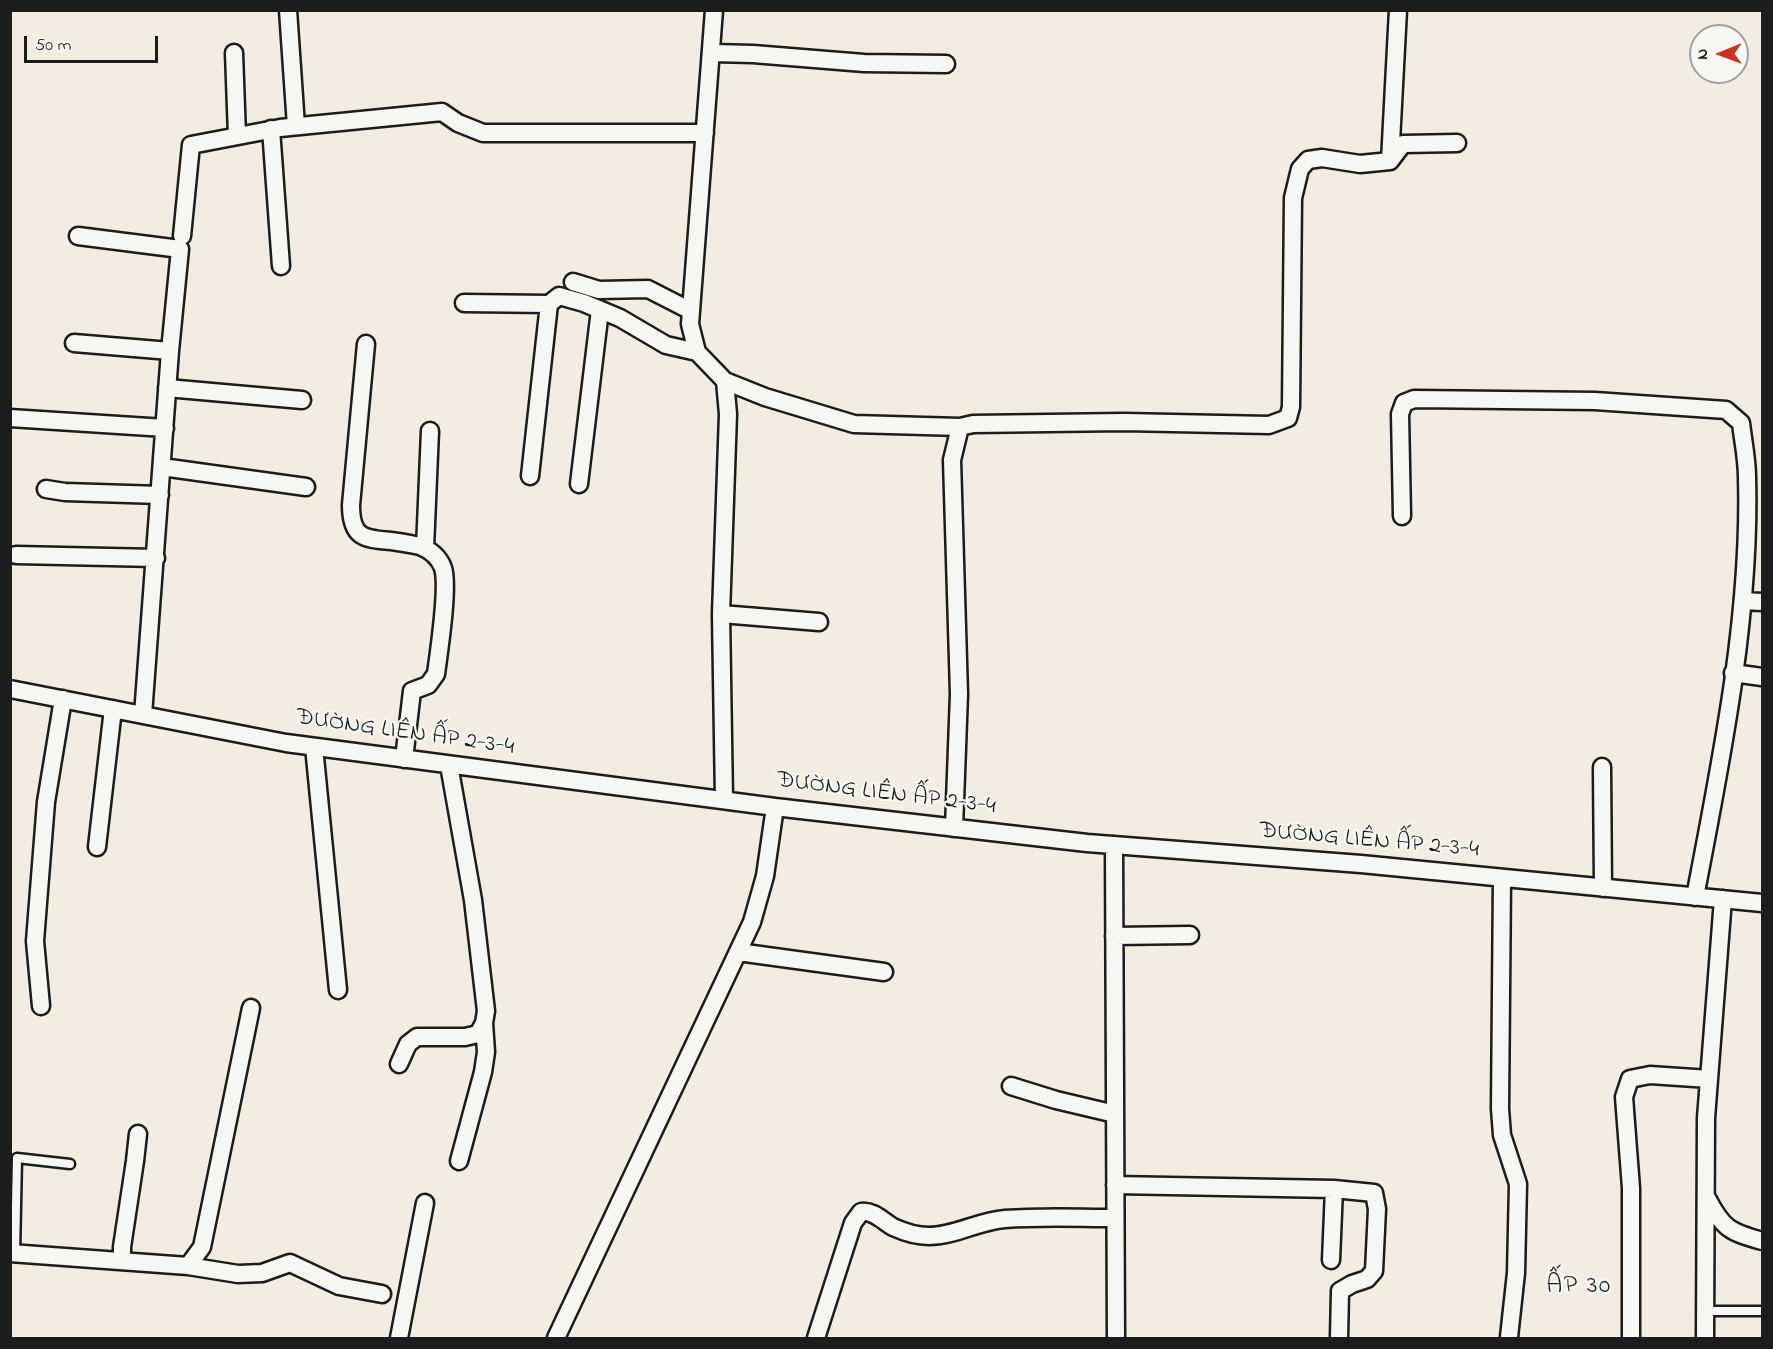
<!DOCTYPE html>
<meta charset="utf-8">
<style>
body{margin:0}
#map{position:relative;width:1773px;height:1349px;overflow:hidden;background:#f2ede0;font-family:"Indie Flower",sans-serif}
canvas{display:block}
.frame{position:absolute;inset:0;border:12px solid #1c1c1c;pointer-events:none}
.north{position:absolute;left:1689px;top:24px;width:60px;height:60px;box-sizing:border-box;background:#f6f6f2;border:2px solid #9f9f9c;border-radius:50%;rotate:269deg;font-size:16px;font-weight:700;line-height:24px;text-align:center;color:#1c1c1c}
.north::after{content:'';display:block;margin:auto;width:21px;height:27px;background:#c8321e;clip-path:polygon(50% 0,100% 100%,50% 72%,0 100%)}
.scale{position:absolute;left:24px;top:36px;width:134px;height:27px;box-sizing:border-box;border:3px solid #1c1c1c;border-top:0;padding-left:8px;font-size:18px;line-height:21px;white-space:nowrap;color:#1c1c1c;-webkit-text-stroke:4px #f6f6f2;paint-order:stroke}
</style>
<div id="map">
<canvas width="1773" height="1349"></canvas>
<div class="frame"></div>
<div class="north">N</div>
<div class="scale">50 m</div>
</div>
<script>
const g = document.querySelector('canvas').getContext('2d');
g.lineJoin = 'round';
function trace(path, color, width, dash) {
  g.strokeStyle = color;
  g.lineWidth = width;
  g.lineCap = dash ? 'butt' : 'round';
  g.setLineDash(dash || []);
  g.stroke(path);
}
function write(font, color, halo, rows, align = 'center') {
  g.font = font + ' "Indie Flower",sans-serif';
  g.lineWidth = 4.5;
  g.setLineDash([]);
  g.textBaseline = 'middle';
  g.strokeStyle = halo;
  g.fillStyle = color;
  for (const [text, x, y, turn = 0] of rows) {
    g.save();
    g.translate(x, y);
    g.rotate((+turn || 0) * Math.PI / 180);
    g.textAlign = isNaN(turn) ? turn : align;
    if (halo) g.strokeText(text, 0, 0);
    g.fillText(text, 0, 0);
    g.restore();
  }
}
const lane = new Path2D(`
 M15 1253 17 1158 70 1164
 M1705 1311H1762`);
const street = new Path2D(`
 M288 10 296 126
 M714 10 690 324 697 352 725 381 728 414 721 614 724 800
 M234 53 237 136
 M712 53 753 54 864 63 946 64
 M271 129 281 266
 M1390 161 1398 10
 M78 236 180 249 170 351 143 715
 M182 236 191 145 280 128 442 112 458 123 483 133H705
 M573 282 599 290 648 289 691 311
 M464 303 549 304 559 296 584 303 620 318 666 345 697 352
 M74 343 170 351
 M366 344 351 505C351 537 363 539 391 541 400 542 410 544 420 546 430 550 439 557 443 568 449 587 439 651 436 674L428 685 412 691 404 759
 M725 381 765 397 854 424 960 427 973 424 1124 422 1269 425 1288 418 1291 407 1293 198 1300 169 1308 160 1322 158 1360 164 1390 161 1403 144 1457 143
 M167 388 302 400
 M10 418 165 428
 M162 467 306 487
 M530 476 549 304
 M579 484 600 310
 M46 489 65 492 160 495
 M1402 516 1400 414 1404 403 1414 399 1595 401 1726 410 1741 423C1743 441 1747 459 1747 477 1751 616 1721 761 1695 897
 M425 548 430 431
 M16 555 156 558
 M1743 601 1762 602
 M721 614 819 622
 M1733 673 1762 677
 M10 689 286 743 775 807 1087 843 1361 864 1762 903
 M314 747 338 990
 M1602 767 1603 888
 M954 828 959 694 952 460 960 427
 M1114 845 1116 1338
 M97 847 113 709
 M1502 878 1500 1109 1502 1135 1518 1184 1516 1273 1509 1337
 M1114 936 1190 935
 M738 952 884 972
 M41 1006 35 941 46 802 63 699
 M399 1064 408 1044 417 1037H465L478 1034 484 1023 486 1011 473 900 449 765
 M1011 1086 1056 1100 1115 1114
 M459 1161 483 1072 486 1052 484 1023
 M1115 1185 1334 1189 1374 1193 1377 1209 1374 1271 1367 1279 1352 1284 1340 1291 1339 1338
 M1707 1198C1723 1229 1730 1232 1762 1241
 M10 1253 188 1266 202 1247 251 1008
 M1331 1260 1334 1189
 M122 1261V1247L135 1161 138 1134
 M188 1266 238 1274 262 1273 290 1263 339 1286 382 1294
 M399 1338 425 1203
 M556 1338 752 922 765 876 775 807
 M816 1338 853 1223 861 1212C873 1210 883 1221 893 1227 904 1232 917 1236 929 1236 955 1236 978 1221 1005 1219 1041 1216 1079 1218 1115 1218
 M1631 1338V1188L1624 1097 1630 1079 1650 1075 1709 1079
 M1705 1338 1706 1118 1723 899`);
trace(lane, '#1c1c1c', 13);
trace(street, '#1c1c1c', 21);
trace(lane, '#f6f6f2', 8);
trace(street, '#f6f6f2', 16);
write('24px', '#1c1c1c', '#f6f6f2', [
 ["ĐƯỜNG LIÊN ẤP 2-3-4",405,734,8],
 ["ĐƯỜNG LIÊN ẤP 2-3-4",886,795,7],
 ["ĐƯỜNG LIÊN ẤP 2-3-4",1369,842,5]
]);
g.letterSpacing = '1.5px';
write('26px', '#1c1c1c', '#f6f6f2', [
 ["ẤP 30",1579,1288]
]);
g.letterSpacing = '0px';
</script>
